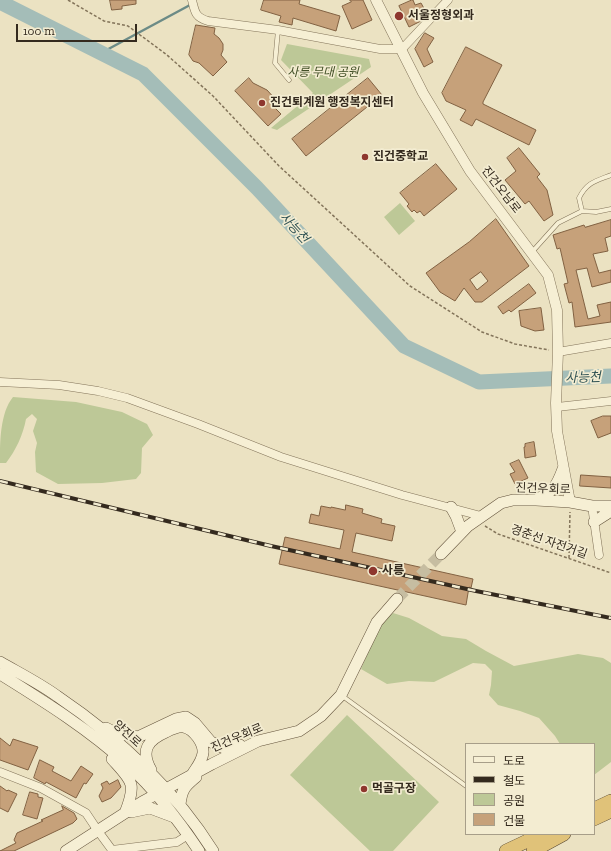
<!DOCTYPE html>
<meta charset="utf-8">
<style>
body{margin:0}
#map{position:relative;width:611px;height:851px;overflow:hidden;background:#ebe2c2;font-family:"Zilla Slab","Noto Sans KR",serif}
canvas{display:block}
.legend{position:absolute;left:465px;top:743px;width:130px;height:92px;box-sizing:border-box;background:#f3ecd1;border:1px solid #a79e89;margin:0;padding:5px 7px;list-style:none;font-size:12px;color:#342a1e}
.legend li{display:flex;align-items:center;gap:8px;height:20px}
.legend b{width:20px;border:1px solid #a79e89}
.scale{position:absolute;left:16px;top:24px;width:121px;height:18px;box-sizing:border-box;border:2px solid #342a1e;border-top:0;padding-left:5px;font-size:12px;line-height:14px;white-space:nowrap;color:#342a1e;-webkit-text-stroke:3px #f3ecd1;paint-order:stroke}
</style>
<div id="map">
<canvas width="611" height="851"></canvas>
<ul class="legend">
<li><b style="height:5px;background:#f6efd4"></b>도로</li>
<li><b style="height:5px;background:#342a1e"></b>철도</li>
<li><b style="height:11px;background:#bdc897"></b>공원</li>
<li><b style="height:11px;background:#c6a17a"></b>건물</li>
</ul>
<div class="scale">100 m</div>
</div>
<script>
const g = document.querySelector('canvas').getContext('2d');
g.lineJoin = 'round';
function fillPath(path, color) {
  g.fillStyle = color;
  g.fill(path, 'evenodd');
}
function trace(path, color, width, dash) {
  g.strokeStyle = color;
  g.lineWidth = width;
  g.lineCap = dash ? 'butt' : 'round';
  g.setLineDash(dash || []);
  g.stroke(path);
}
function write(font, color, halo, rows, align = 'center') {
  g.font = font + ' "Zilla Slab","Noto Sans KR",serif';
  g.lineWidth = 3.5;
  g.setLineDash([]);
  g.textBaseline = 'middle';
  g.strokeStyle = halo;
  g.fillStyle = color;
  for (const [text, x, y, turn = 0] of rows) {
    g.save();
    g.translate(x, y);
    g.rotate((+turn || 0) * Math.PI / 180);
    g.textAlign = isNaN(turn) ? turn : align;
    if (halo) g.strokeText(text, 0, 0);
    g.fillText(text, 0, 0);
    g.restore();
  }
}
fillPath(new Path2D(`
 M287 44 369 59 371 67 277 130 271 128 313 93 281 60Z
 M400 203 415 221 399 235 384 217Z
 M13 397 76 402 122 412 147 424 153 435 142 448 141 473 136 479 102 483 58 484 36 472 35 452 37 443 33 431 37 419 32 414 26 419C23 435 16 450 6 463H0C0 442 0 413 13 397Z
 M393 613 409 618 442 636 466 639 486 651 514 666 578 654 603 658 611 663V762L594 775V744H560L555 736 539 718 520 711 498 705 489 695 491 685 492 671 485 664 473 663 434 682 409 681 387 684 361 669 380 624Z
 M347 715 439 802 393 851H370L290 775Z`), '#bdc897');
trace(new Path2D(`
 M101 53 190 5`), '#6c8b86', 2.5);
trace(new Path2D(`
 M0 2 143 74 257 188 404 346 479 382 611 376`), '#a4bdb8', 15);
const building = new Path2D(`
 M110 0H136V4L122 6V9L112 10Z
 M264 0H300L299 4 340 16 336 31 293 18 292 25 279 22 281 16 261 10Z
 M350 0H363L372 20 352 29 342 6 351 2Z
 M412 0H413L415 5 421 3 426 12 422 16 423 18 421 19V21L409 27 399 6Z
 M196 25 215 28 214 34 219 38 223 44V50L221 55 227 62 213 76 199 63 193 61 189 55Z
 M425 33 434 38 427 49 433 62 424 67 415 49Z
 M466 47 502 65 483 102V104L536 130 529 145 476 119 472 126 460 120 466 110 446 101 442 93Z
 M249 78 253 83 267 90 277 101 279 106 274 107 281 114 268 126 235 91Z
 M368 78 382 95 306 156 292 139Z
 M519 148 540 174 537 177 547 190 553 215 544 221 529 201 525 204 505 180 516 171 507 158Z
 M436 164 457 189 424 216 420 211 417 213 414 210 412 212 407 206 409 204 400 193Z
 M496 219 529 266 482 302H475L464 288 455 301 440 292 426 273 469 242ZM481 272 488 281 477 290 470 280Z
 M611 220V236L605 238 608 251 593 254 599 273 611 270V282L592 287 587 268 576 270 588 319 600 316 597 305 611 302V322L575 327 572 302 569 303 564 284 568 283 560 248 557 249 553 235 584 225 585 227Z
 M529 284 536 293 511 312 509 310 503 314 498 307Z
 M541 308 544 330 535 331 521 326 519 311Z
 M603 416H611V433L598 438 591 421Z
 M534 442 536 456 525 458 524 447H525V444Z
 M519 460 528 478 515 484 510 474 515 472 510 464Z
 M581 475 611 477V488L580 486Z
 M346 505 363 509 362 513 382 519 381 523 395 526 392 541 356 533 352 552 473 579 471 588 469 587 466 605 279 564 285 537 340 549 344 530 309 523 311 514 319 516 321 506 331 508V507L345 510Z
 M0 738 10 746 13 739 38 747 28 770 0 760Z
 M40 760 54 767 52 771 71 781 81 766 93 774 86 784 84 783 76 798 46 782 45 784 34 778Z
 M118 780 121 787 111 798 102 802 99 796 103 788 101 784 107 781 109 784Z
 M0 786 7 791 8 790 17 794 8 812 0 808Z
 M30 792 38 794V797L43 798 37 819 23 815Z
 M62 806 74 813 77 819 73 823 14 851H0L16 843 14 840 17 833 43 821 41 820 63 810Z`);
fillPath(building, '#c6a17a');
trace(building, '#816142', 1);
trace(new Path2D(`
 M397 599 441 554`), '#c6bda1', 11, [11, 5.5]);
const service = new Path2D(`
 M278 30 275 63 289 80
 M582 211 579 198C587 182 596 181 611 175
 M532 252 558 223 582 211 596 212 611 209
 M341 695 466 786`);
const minor = new Path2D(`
 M192 0C195 12 195 17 208 21L278 30 380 49H402L448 0
 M558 352 611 343
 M0 382 59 385 98 391 127 398 198 424 281 457 402 495 481 516
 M557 407 611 401
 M592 506 599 555
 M0 772 41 788 86 813 98 831 112 850 177 842 188 835`);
const tertiary = new Path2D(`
 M376 0 423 93 470 171 548 275 557 310 558 352 556 403 557 431 570 502`);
const secondary = new Path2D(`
 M536 500C553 491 556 488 563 469
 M451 507 456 516 462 532
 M594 522 611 511
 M441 554 468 526 501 503 513 500H536L570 502 592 506H611
 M0 662C19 673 39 683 57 696 119 738 173 787 213 851
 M0 674C45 702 90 730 129 766 156 791 179 821 199 851
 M106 728 116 733 138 737 176 719 186 717 195 723 211 742 224 748 240 745
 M112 759C132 781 137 783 125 813
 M151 770C140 750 148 740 166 732 172 729 178 726 184 727 194 729 204 744 203 753 202 761 197 767 193 773
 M180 804C182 789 185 786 196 777
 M131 812 150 808 174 817
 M66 851 142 802 212 764 258 741 299 731 321 716 341 695 377 622 397 599`);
const trunk = new Path2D(`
 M594 809 611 801
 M594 819 611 811
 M506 851 542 834
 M533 851 564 834`);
trace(service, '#83745a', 5);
trace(minor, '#83745a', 9);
trace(tertiary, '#83745a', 11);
trace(secondary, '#65553e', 12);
trace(trunk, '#51422e', 14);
trace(new Path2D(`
 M68 0 104 21 128 26 167 55 213 96 279 166 410 286 482 332 515 344 549 350
 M485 526 498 534 611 573
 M569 558 570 512`), '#83745a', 1.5, [3, 2]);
trace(service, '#f6efd4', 4);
trace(minor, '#f6efd4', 8);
trace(tertiary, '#f6efd4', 10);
trace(secondary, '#f6efd4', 11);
trace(trunk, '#e0c279', 13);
const rail = new Path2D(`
 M0 481 271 546 476 591 611 618`);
trace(rail, '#342a1e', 4);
trace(rail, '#f3ecd1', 2.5, [8]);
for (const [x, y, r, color] of [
 [399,16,5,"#8e372e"],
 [262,103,4,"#8e372e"],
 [365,157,4,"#8e372e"],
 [373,571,5,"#8e372e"],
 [364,789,4,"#8e372e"]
]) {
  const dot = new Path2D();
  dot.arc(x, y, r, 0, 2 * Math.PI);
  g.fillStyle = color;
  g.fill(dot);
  trace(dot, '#f3ecd1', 1.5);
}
write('bold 12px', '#342a1e', '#f3ecd1', [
 ["서울정형외과",408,16],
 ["진건퇴계원 행정복지센터",270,103],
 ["진건중학교",373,157],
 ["사릉",382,571],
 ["먹골구장",372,789]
], 'left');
write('italic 12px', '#414f26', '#f3ecd1', [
 ["사릉 무대 공원",323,73]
]);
write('12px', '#342a1e', '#f3ecd1', [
 ["진건오남로",501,190,52],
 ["진건우회로",543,489,2],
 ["경춘선 자전거길",549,542,19],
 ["양진로",127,734,42],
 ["진건우회로",237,738,-23]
]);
write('italic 13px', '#2e5153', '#f3ecd1', [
 ["사능천",294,228,47],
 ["사능천",583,378,-2]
]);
</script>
